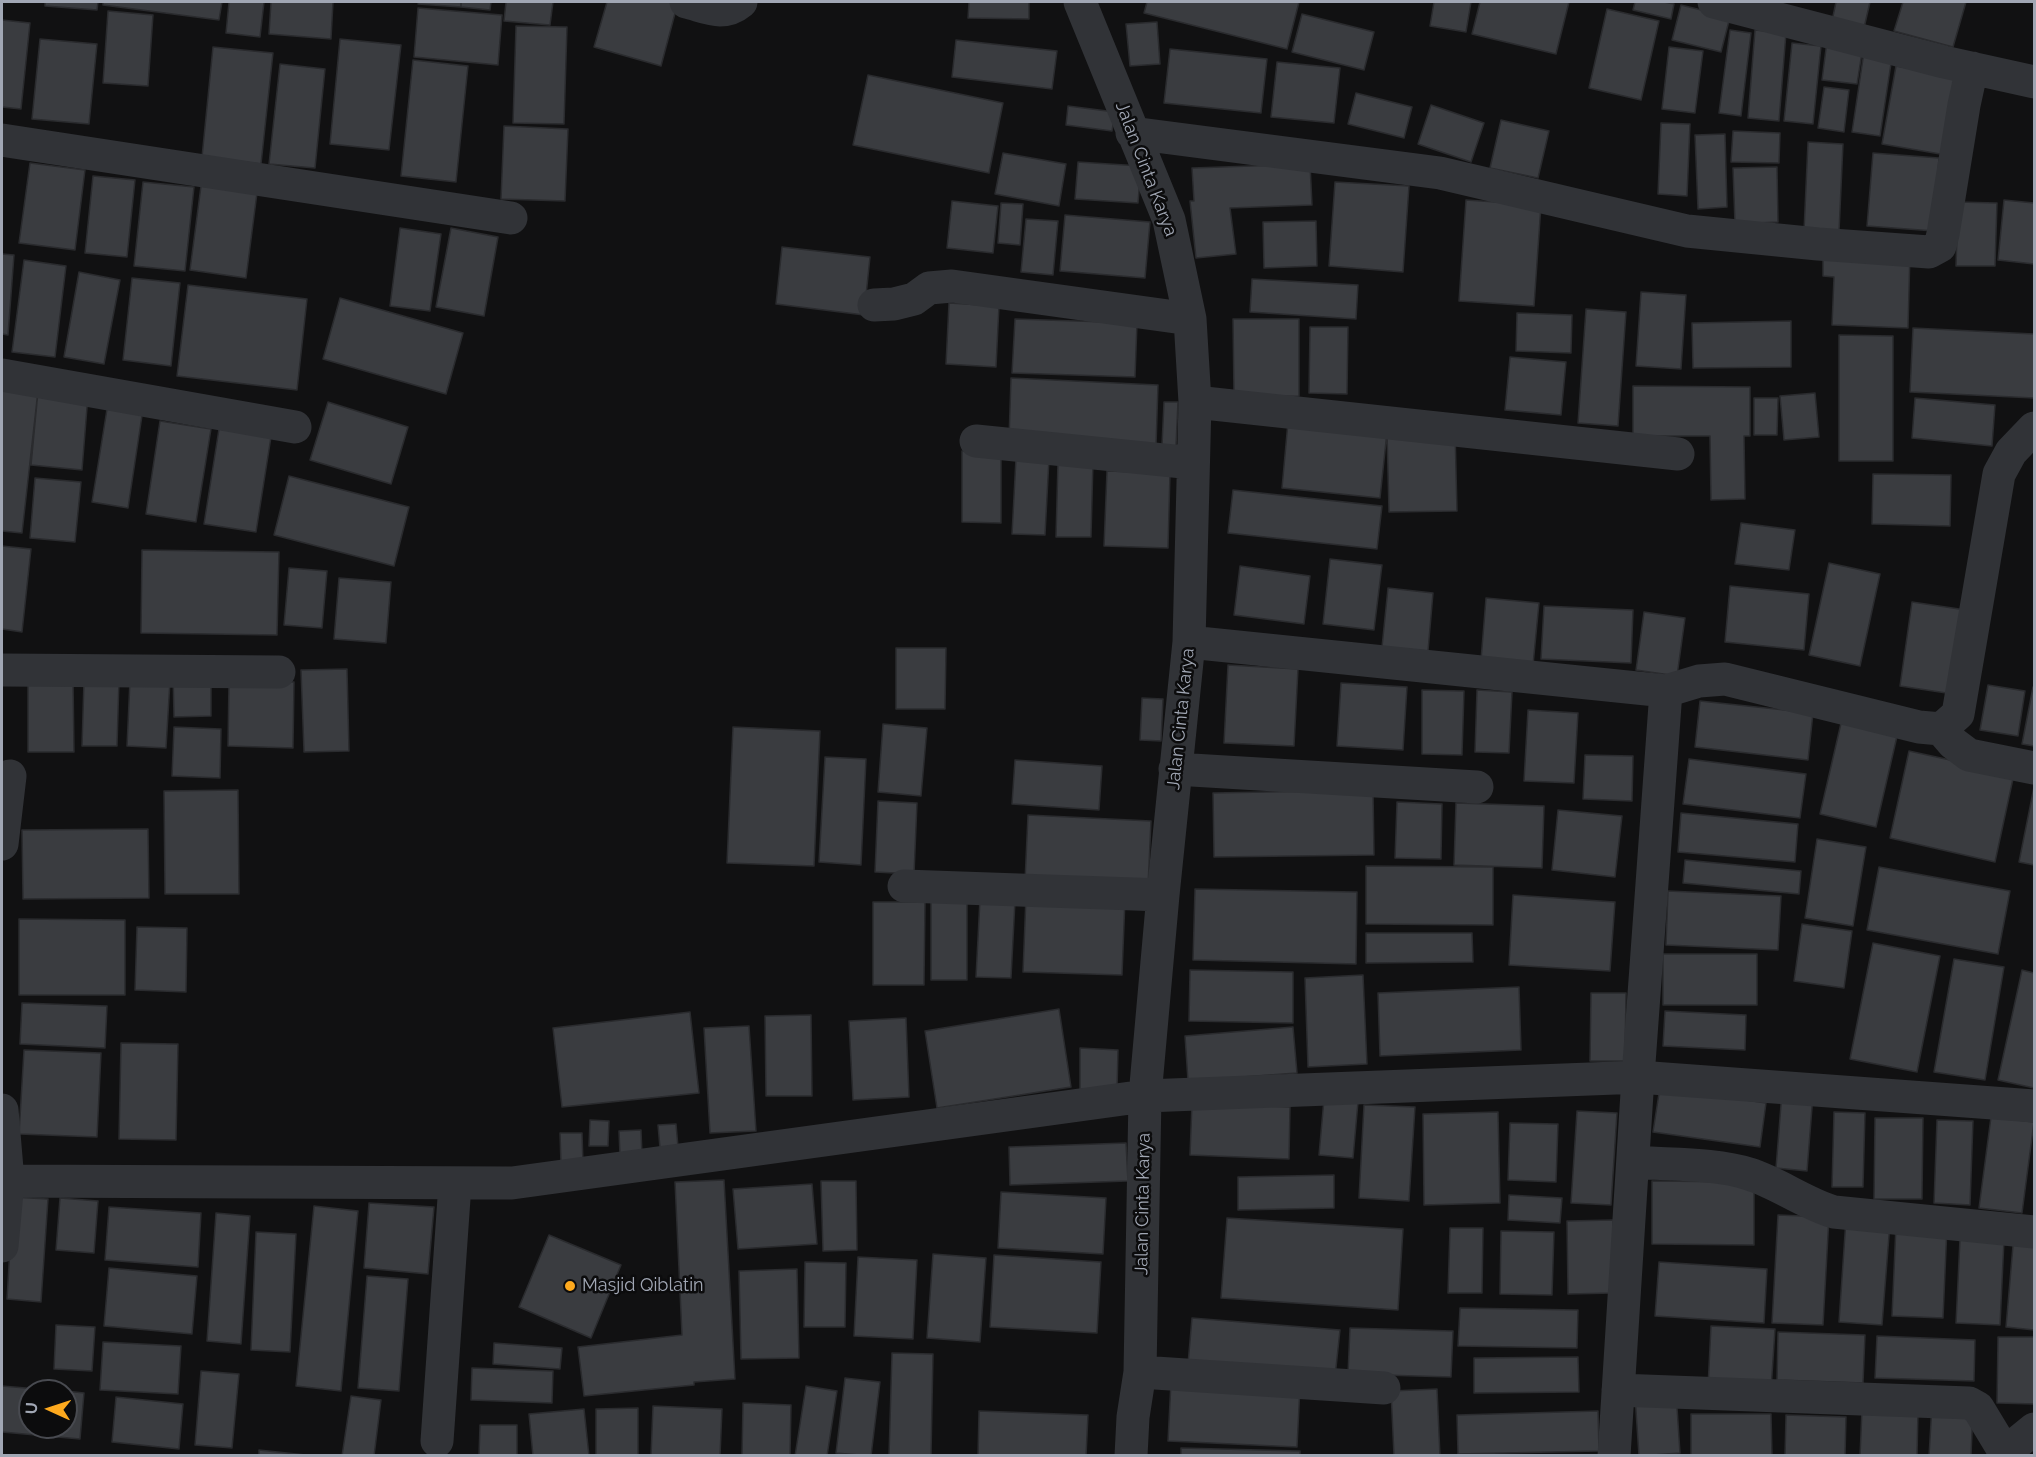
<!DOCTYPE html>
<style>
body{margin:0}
#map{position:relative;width:2036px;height:1457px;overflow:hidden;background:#111112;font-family:Raleway,sans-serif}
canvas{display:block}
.frame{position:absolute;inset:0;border:3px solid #a1a7b4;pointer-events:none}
.north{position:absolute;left:18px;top:1379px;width:60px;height:60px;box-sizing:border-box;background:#0c0c0d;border:2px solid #484a50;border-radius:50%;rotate:273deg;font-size:16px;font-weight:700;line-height:24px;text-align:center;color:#a1a7b4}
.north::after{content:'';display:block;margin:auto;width:21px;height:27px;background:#fda91e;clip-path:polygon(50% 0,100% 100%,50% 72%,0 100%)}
</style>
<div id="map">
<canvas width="2036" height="1457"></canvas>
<div class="frame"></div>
<div class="north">U</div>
</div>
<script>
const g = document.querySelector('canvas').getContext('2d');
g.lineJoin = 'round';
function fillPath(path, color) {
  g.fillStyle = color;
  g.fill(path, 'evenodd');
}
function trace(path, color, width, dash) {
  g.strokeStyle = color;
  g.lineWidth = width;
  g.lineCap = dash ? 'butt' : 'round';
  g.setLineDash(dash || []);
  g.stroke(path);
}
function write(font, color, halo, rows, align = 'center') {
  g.font = font + ' Raleway,sans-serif';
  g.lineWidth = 5;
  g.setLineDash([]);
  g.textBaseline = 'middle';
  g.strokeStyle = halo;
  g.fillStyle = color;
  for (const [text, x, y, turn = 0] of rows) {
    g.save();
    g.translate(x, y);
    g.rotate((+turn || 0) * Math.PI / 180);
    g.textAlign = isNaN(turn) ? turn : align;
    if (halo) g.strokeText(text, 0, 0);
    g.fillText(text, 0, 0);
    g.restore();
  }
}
const building = new Path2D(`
 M45 2H98L97 10 45 6Z
 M103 2H222L219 20 103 5Z
 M229 2H264L260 37 226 33Z
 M271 2H333L331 39 269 34Z
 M419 2H461V7L418 4Z
 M461 2H491L490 10 461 7Z
 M506 2H553L550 25 504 21Z
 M607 2H678L661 66 594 47Z
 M969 2H1029V19L968 18Z
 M1147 2H1299L1287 49 1144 13Z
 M1434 2H1471L1466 32 1430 26Z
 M1480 2H1569L1556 54 1472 34Z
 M1635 2H1664L1674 4 1671 19 1633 10Z
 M1836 2H1870L1864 28 1832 21Z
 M1903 2H1966L1953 47 1894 31Z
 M1681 5 1730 17 1721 52 1672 40Z
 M418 8 502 15 498 65 414 57Z
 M1607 9 1659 21 1641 100 1589 88Z
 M108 11 153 15 148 86 103 83Z
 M1302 14 1374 32 1364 70 1292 52Z
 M2 20 30 23 21 109 2 107Z
 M1157 22 1160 64 1130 66 1126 24Z
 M516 26 567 27 564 124 513 123Z
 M1730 30 1751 33 1741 116 1719 113Z
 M1755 30 1786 33 1779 121 1748 118Z
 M40 39 97 44 89 124 32 119Z
 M340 39 401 45 389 150 330 144Z
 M956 40 1057 51 1052 89 952 77Z
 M1827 41 1863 46 1857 84 1822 80Z
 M1792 43 1821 46 1813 124 1784 121Z
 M213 47 273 53 261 164 202 157Z
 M1669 47 1703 51 1695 113 1662 109Z
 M1170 49 1267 59 1261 113 1164 103Z
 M1864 52 1892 57 1880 136 1852 132Z
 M413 60 468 66 456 182 401 176Z
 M1277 62 1340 68 1334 123 1271 117Z
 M280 64 325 69 315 168 269 164Z
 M1896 66 1959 77 1946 155 1882 144Z
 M868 75 1003 103 989 173 853 145Z
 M1824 87 1849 90 1844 132 1818 128Z
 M1356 93 1412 107 1404 138 1348 124Z
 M1431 105 1484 123 1471 162 1418 144Z
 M1068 106 1115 112 1112 131 1066 125Z
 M1501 120 1549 131 1538 178 1490 168Z
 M1661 123 1690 124 1687 196 1658 194Z
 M504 126 568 129 565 201 501 199Z
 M1733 131 1780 133 1779 163 1731 162Z
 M1725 134 1727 207 1698 209 1695 135Z
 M1808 142 1843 144 1839 232 1804 231Z
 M1003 153 1066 164 1059 206 995 194Z
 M1873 153 1939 158 1934 231 1867 226Z
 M1078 162 1141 166 1138 203 1075 199Z
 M30 163 85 170 75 250 19 243Z
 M1310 164 1312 205 1230 208 1236 254 1196 258 1190 201H1194L1192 168Z
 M1777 167 1778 222 1735 224 1733 168Z
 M93 176 135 180 127 257 85 253Z
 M143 182 194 187 185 271 134 266Z
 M1335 182 1409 186 1403 272 1329 266Z
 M201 186 257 193 246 278 190 270Z
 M1466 200 1541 205 1534 306 1459 301Z
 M2004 200 2034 203V264L1998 260Z
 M952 201 998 206 993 253 947 248Z
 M1958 202 1997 203 1995 266H1956Z
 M1001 203 1023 204 1020 245 998 243Z
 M1065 215 1150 222 1145 278 1060 271Z
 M1026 219 1058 221 1053 275 1021 272Z
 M1316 221 1317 266 1264 268 1263 222Z
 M400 228 441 234 430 311 390 306Z
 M451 228 498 237 484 316 436 307Z
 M782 247 870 257 864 315 776 304Z
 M1823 250 1910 253 1908 328 1832 325 1834 277 1823 276Z
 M2 254 14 255 8 335 2 334Z
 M24 260 66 266 55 357 12 352Z
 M79 272 120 280 104 364 64 357Z
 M132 278 180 283 171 366 123 360Z
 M1252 279 1358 285 1356 319 1250 312Z
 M188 285 307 299 297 390 177 376Z
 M1641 292 1686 295 1681 369 1636 366Z
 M340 298 463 333 446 394 323 359Z
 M949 303 999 306 996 367 946 364Z
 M1586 309 1626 312 1618 426 1578 423Z
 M1517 313 1572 315 1571 353 1516 351Z
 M1015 319 1137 323 1135 377 1012 373Z
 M1233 319H1299V396L1234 397Z
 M1791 321V367L1693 368 1692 323Z
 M1310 327H1348L1347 394 1309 393Z
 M1913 328 2034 334V398L1910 392Z
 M1839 335 1893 336V461H1839Z
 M1510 357 1566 362 1561 415 1505 410Z
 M1011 378 1158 385 1156 446 1009 439Z
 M1633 386 1750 387V436H1744L1745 499 1711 500 1710 436H1633Z
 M2 387 38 391 22 533 2 531Z
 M38 391 88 395 82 470 31 465Z
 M1815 393 1819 437 1784 440 1780 396Z
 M1754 398H1778L1777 435H1754Z
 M1915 398 1995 405 1992 446 1912 438Z
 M328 402 408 427 391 484 310 460Z
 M1164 402H1178L1176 446 1162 445Z
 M108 403 143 409 128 508 92 502Z
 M160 421 211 429 196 522 146 514Z
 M1288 422 1387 432 1380 498 1282 488Z
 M219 429 271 437 256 532 204 524Z
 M1455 430 1457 511 1389 512 1387 432Z
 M962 451H1001V523L962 522Z
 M1016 458 1049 459 1045 535 1012 534Z
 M1058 461H1093L1091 537H1056Z
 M1107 471 1170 473 1168 548 1104 546Z
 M1873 474 1951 475 1950 526 1872 524Z
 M289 476 409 507 394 566 274 535Z
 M35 478 81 482 75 542 30 538Z
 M1233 490 1382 506 1377 549 1228 533Z
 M1741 523 1795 530 1789 570 1735 564Z
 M2 546 31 549 22 632 2 629Z
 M142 550 279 552 277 635 141 633Z
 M1330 559 1382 565 1374 630 1323 624Z
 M1829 563 1880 574 1860 666 1809 655Z
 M1240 566 1310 576 1304 624 1234 615Z
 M289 568 327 571 322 628 284 625Z
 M339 578 391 582 386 643 334 639Z
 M1730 586 1809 594 1804 650 1725 642Z
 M1388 588 1433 593 1428 651 1382 647Z
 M1486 598 1539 603 1533 665 1481 660Z
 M1912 602 1966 610 1953 694 1900 686Z
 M1544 606 1633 610 1631 663 1541 659Z
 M1644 612 1685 618 1677 676 1636 670Z
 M896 648H946L945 709H896Z
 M1228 665 1298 669 1294 746 1224 743Z
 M347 669 349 751 304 752 301 670Z
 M173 673H211V716L174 717Z
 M73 679 74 752H28V680Z
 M84 680H119L117 746H82Z
 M130 680 170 681 166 748 127 746Z
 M229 680 294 682 293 748 228 746Z
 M1341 683 1407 687 1403 750 1337 746Z
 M1988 685 2025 691 2018 736 1980 730Z
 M2033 687H2034V746L2022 744Z
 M1422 690 1464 691 1462 755 1422 754Z
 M1477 690 1512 692 1509 753 1475 752Z
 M1142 698 1163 699 1161 741 1140 740Z
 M1700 701 1813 713 1808 760 1695 747Z
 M1528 710 1578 713 1574 783 1524 781Z
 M1842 719 1898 732 1876 827 1820 814Z
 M883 724 927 728 921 796 878 792Z
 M174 727 221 729 220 778 172 776Z
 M733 727 820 731 814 866 727 863Z
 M1909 751 2014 774 1995 862 1890 838Z
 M1585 755 1633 756 1632 801 1583 799Z
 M825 757 866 759 861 865 819 862Z
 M1689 759 1806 774 1800 818 1683 804Z
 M1015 760 1102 766 1099 810 1012 804Z
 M2034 787V865L2019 862Z
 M238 790 239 894H165L164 791Z
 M1373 790 1374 855 1214 857 1213 793Z
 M878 801 917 803 914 874 875 872Z
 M1397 802 1442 804 1441 859 1395 858Z
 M1456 803 1544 806 1542 868 1454 865Z
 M1558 810 1622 816 1615 877 1552 870Z
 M1681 813 1798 824 1795 862 1678 852Z
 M1028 815 1151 821 1148 887 1025 881Z
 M148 829 149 898 23 899 22 830Z
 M1817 839 1866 847 1853 926 1805 918Z
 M1685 860 1801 871 1799 894 1683 883Z
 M1366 866 1493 867V925L1366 924Z
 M1879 867 2010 891 1998 954 1867 930Z
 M1195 889 1357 892 1356 964 1193 960Z
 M1668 891 1781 896 1778 950 1666 945Z
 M931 895H967V980H931Z
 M1513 895 1615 902 1610 971 1509 965Z
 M1026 896 1125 899 1122 975 1023 972Z
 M980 899 1015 901 1011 978 976 977Z
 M873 902H925L924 985H873Z
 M19 919 125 920V995H19Z
 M1802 924 1852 931 1844 988 1794 981Z
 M137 927 187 928 186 992 135 990Z
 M1366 933H1472L1473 962 1366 963Z
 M1873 943 1940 956 1917 1072 1850 1059Z
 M1663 954H1757V1005H1663Z
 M1954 959 2004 967 1985 1080 1934 1072Z
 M1190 970 1293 972V1023L1189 1021Z
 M2022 970 2034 973V1088L1998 1080Z
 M1363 975 1367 1064 1308 1067 1305 978Z
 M1519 987 1521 1050 1380 1056 1378 993Z
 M1591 993H1626L1625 1061H1590Z
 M22 1003 107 1006 105 1048 20 1044Z
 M1059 1009 1071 1087 937 1108 925 1031Z
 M1665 1011 1746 1015 1745 1050 1663 1046Z
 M690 1012 699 1093 562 1107 553 1028Z
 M811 1015 812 1096H766L765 1016Z
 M906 1018 909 1097 853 1100 849 1021Z
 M749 1026 756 1131 710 1133 704 1028Z
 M1293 1027 1297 1073 1188 1081 1185 1036Z
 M121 1043 178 1044 176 1140 119 1139Z
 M1080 1048 1118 1050 1117 1090 1080 1089Z
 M24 1050 101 1053 97 1137 19 1134Z
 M1660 1087 1766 1103 1760 1147 1653 1132Z
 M1782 1092 1813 1095 1807 1171 1776 1168Z
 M1324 1099 1358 1102 1353 1158 1319 1155Z
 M1192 1103 1290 1107 1289 1159 1190 1155Z
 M1364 1105 1415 1107 1409 1201 1359 1198Z
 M1577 1111 1617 1113 1611 1205 1571 1203Z
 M1498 1112 1500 1203 1424 1205 1423 1114Z
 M1834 1112 1865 1113 1863 1187H1832Z
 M1991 1117 2034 1122 2022 1213 1979 1208Z
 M1875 1118H1923L1922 1199H1874Z
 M590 1120 609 1121 608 1146H589Z
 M1937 1120 1973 1121 1970 1205 1934 1203Z
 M1510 1123 1558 1124 1556 1182 1508 1180Z
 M676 1124 678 1147 660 1148 658 1125Z
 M641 1130 642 1155 620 1156 619 1131Z
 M560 1133H582L583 1164 561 1165Z
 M1126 1143 1128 1181 1010 1185 1009 1147Z
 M1334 1175V1208L1238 1210V1177Z
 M724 1180 735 1379 694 1382V1385L584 1396 578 1347 682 1335 675 1182Z
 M821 1181H856L857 1250 823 1251Z
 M1652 1181 1754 1182V1245L1652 1244Z
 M812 1184 817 1244 738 1249 733 1189Z
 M1001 1192 1106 1198 1103 1254 998 1248Z
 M1509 1195 1562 1198 1560 1223 1508 1220Z
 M13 1197 48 1199 41 1302 7 1299Z
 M60 1198 98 1201 94 1253 56 1250Z
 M369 1203 434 1207 428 1274 364 1268Z
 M314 1206 358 1211 341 1391 296 1386Z
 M109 1207 201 1213 198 1267 105 1260Z
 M216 1213 250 1216 241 1344 207 1341Z
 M1778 1215 1829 1217 1823 1325 1772 1323Z
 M1227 1218 1403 1229 1398 1310 1221 1298Z
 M1846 1219 1890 1223 1882 1325 1839 1322Z
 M1613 1220 1614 1293 1568 1294 1567 1221Z
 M1896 1225 1947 1227 1943 1318 1892 1316Z
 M1450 1228H1483L1482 1293H1448Z
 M1501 1231 1554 1232 1552 1295 1500 1294Z
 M256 1232 296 1234 290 1352 251 1350Z
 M2014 1234 2034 1236V1330L2006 1327Z
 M549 1235 621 1265 591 1338 519 1307Z
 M1960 1239 2004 1240 2000 1325 1956 1323Z
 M933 1254 986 1258 980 1342 927 1338Z
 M994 1255 1101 1262 1097 1333 990 1327Z
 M858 1257 917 1260 913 1339 854 1336Z
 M805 1262 846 1263 845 1327H804Z
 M1659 1262 1767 1269 1764 1323 1655 1316Z
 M109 1268 197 1276 192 1334 104 1326Z
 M797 1269 799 1358 741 1359 739 1271Z
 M367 1276 408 1279 399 1391 358 1388Z
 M1460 1308 1578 1310 1577 1348 1458 1346Z
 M1192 1318 1340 1330 1335 1377 1188 1364Z
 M56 1325 95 1327 92 1371 54 1369Z
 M1711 1326 1775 1329 1771 1390 1708 1387Z
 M1350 1328 1453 1331 1451 1377 1348 1374Z
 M1778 1332 1865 1335 1863 1383 1777 1380Z
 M1877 1336 1975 1340 1974 1381 1875 1378Z
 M1998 1337H2034V1404L1997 1403Z
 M103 1342 181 1346 178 1394 100 1390Z
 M494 1343 562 1348 560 1369 493 1364Z
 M892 1353 933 1354 931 1456H889Z
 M1578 1357 1579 1392 1474 1393V1358Z
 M472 1368 553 1371 552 1403 471 1400Z
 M201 1371 239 1374 232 1448 195 1445Z
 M845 1378 880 1382 871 1456 836 1453Z
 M1171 1382 1300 1387 1297 1447 1168 1441Z
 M2 1386 62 1391H30V1427H66V1391L84 1393 80 1439 2 1432Z
 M806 1386 837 1391 827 1456H795Z
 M1437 1389 1440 1456H1394L1391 1391Z
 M1676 1392 1680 1453 1639 1456 1635 1396Z
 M351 1396 381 1400 374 1456H342Z
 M116 1397 183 1404 179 1449 112 1442Z
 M743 1403 791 1405 790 1456H742Z
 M1932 1405 1973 1407 1971 1456H1929Z
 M653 1406 722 1409 720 1456H651Z
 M638 1408V1456H596V1409Z
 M584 1409 589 1456H533L529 1414Z
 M1862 1409 1918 1411 1917 1456H1860Z
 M979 1411 1088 1415 1086 1456H978Z
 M1598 1411 1599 1451 1458 1454 1457 1415Z
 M1691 1414H1771L1772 1456H1691Z
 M1786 1415 1846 1417 1845 1456H1785Z
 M480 1425H517V1456H479Z
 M1181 1448 1300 1451V1456H1181Z
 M259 1450 315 1456H259Z`);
fillPath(building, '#3a3c40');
trace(building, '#2a2b2e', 1.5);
trace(new Path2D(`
 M686 2C707 7 723 17 741 2
 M1080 2 1169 220 1190 319 1195 402 1189 642 1163 895 1145 1096 1140 1372 1133 1417 1131 1456
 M1714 2 1944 62 2034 82
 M1132 133 1440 173 1687 231 1818 244 1929 252 1940 246 1943 234 1964 105 1972 68
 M2 140 511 218
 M874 305 894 304 914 299 929 288 952 286 1190 319
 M2 375 295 427
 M1195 402 1678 454
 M976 441 1193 463
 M1189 642 1666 691 1699 681 1725 679 1919 727 1941 729 1953 743 1969 755 2034 768
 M2 670 279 672
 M1941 729 1958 714 1999 474 2011 452 2034 428
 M1175 769 1477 787
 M2 844 10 776
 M904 886 1163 895
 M2 1110 8 1181 2 1246
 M1633 1162C1668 1165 1716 1163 1749 1174 1778 1183 1804 1203 1834 1212L2034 1232
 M2 1181 512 1183 1145 1096 1616 1078 1638 1077 2034 1106
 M1140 1372 1384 1388
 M1618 1390 1969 1403 1978 1408 2007 1456
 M437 1441 455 1184
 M1614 1456 1638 1077 1666 691
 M2008 1456 2018 1442 2034 1429`), '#313337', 33);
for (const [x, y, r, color] of [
 [570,1286,6,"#fda91e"]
]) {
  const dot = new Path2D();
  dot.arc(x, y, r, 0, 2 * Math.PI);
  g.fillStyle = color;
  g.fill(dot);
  trace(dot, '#0c0c0d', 2);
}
write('18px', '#a1a7b4', '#0c0c0d', [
 ["Jalan Cinta Karya",1146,169,69],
 ["Jalan Cinta Karya",1181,719,-84],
 ["Jalan Cinta Karya",1143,1204,-89]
]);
write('18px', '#a1a7b4', '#0c0c0d', [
 ["Masjid Qiblatin",582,1286]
], 'left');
</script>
